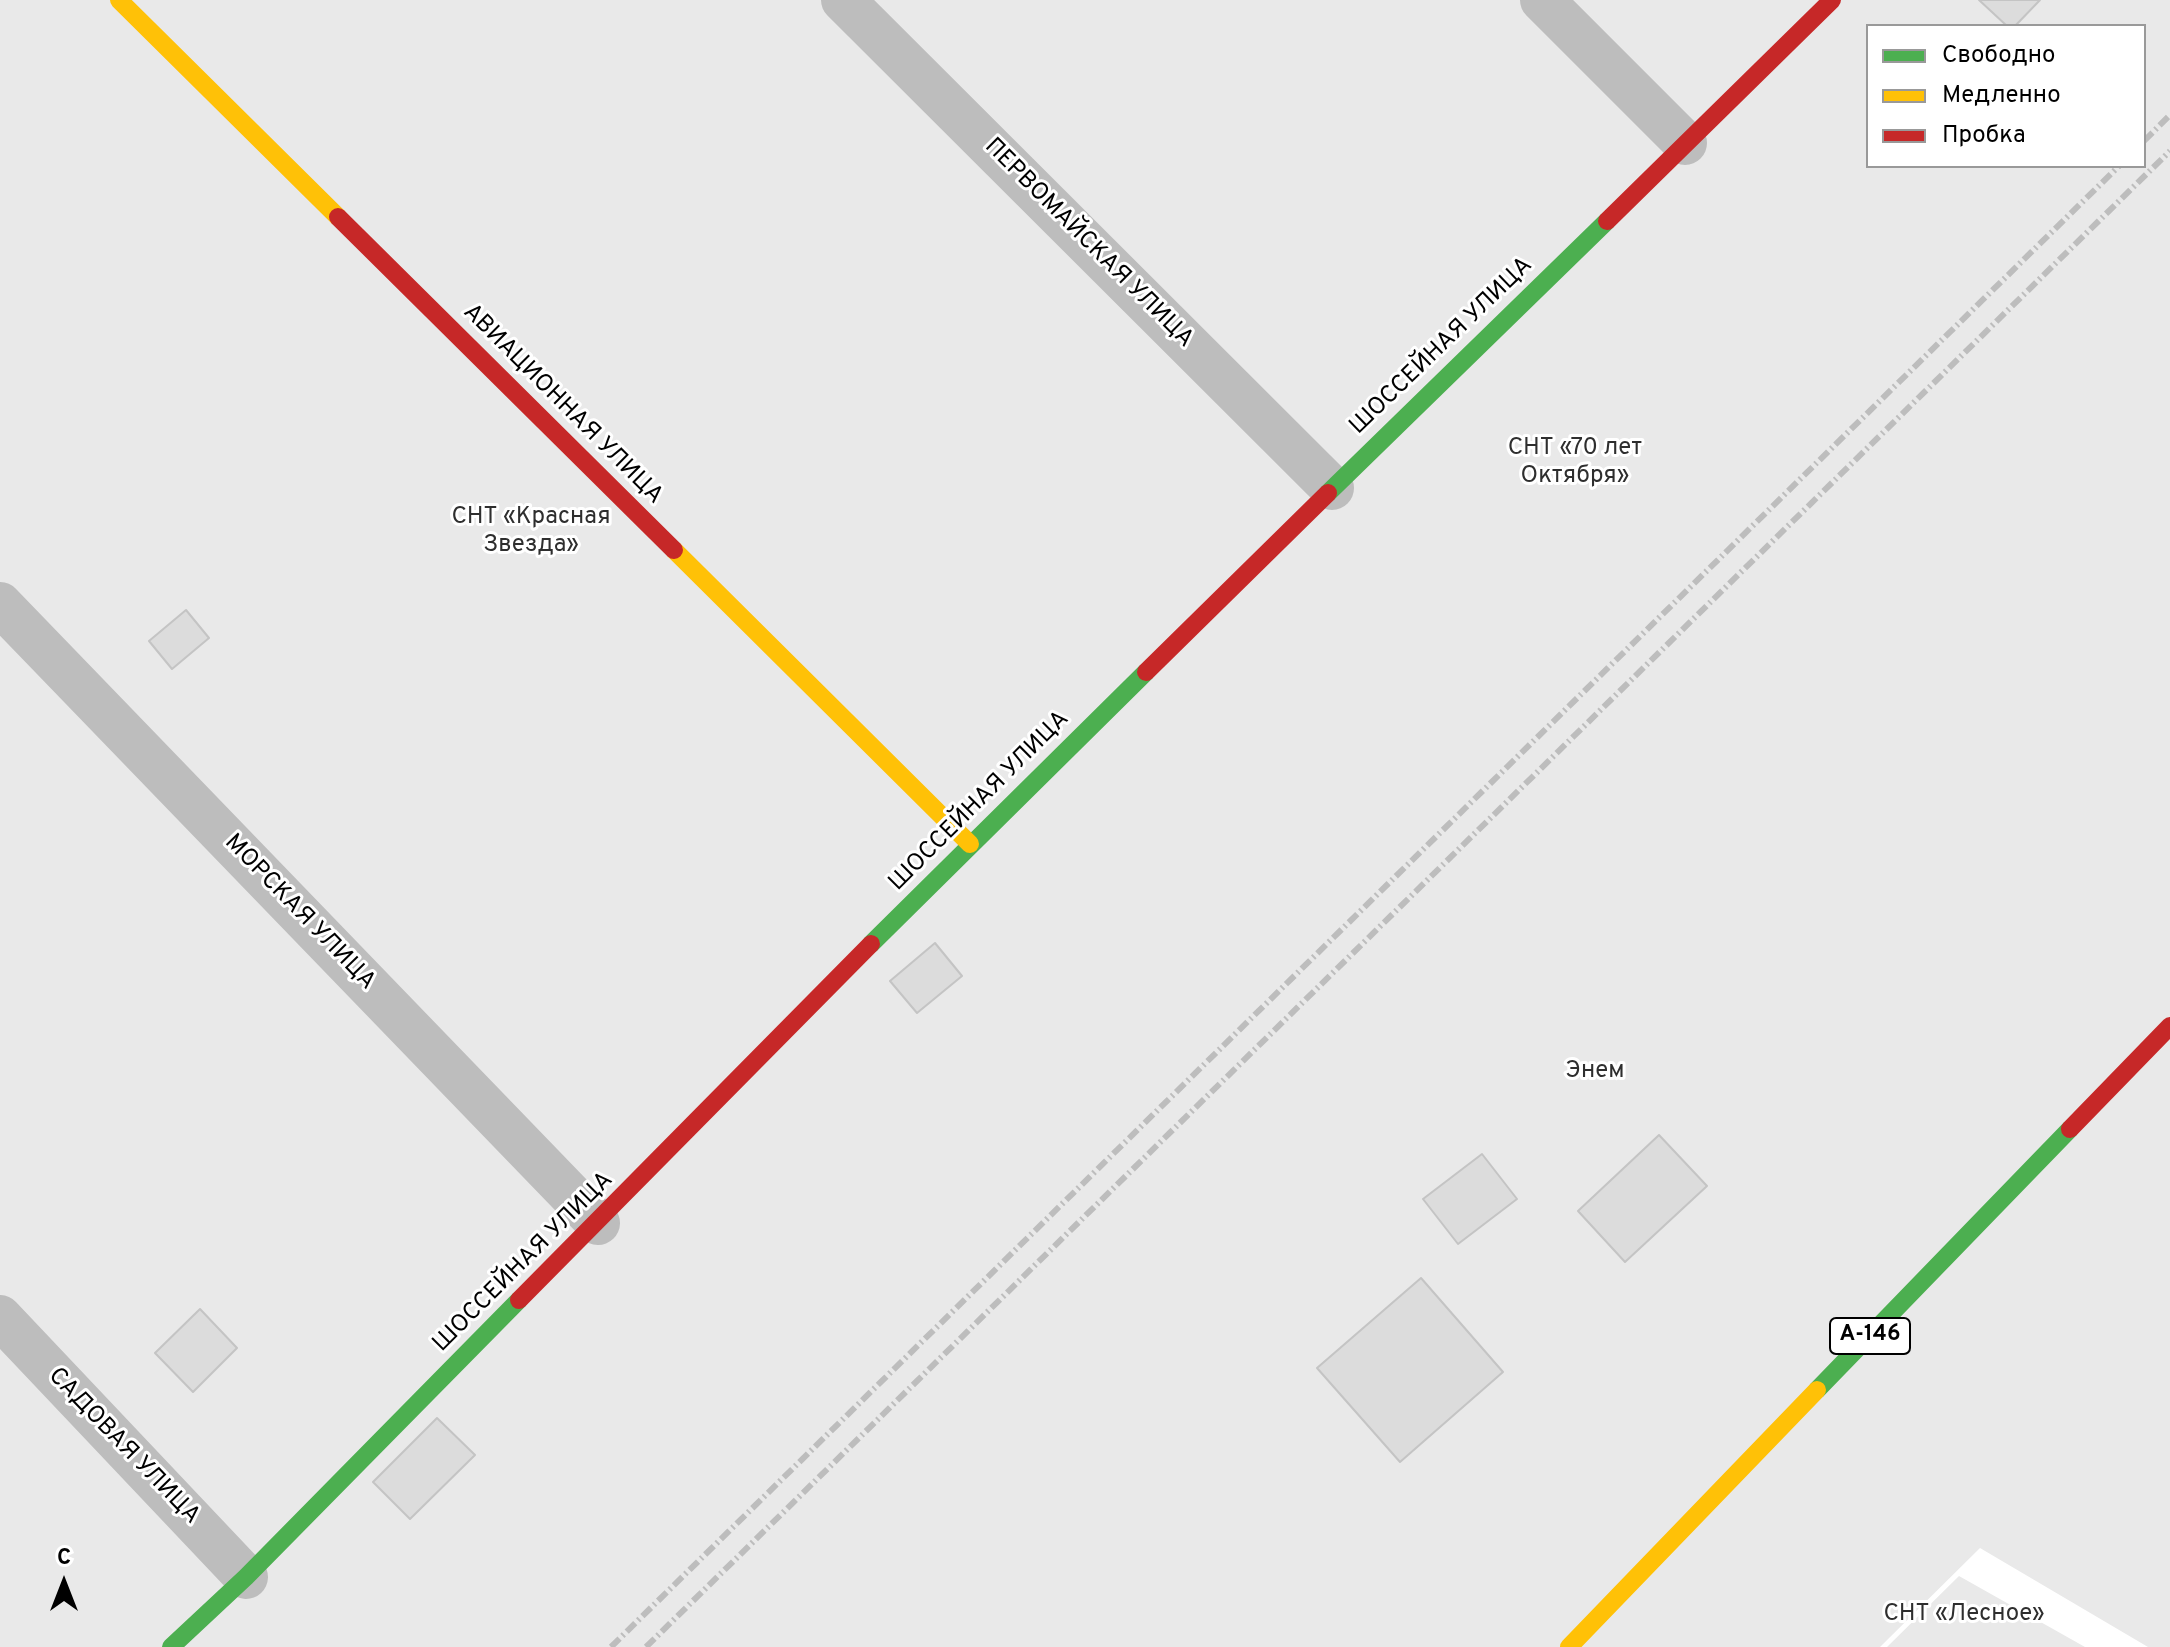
<!DOCTYPE html>
<meta charset="utf-8">
<style>
body{margin:0}
#map{position:relative;width:2170px;height:1647px;overflow:hidden;background:#fff;font-family:Overpass,sans-serif}
canvas{display:block}
.legend{position:absolute;left:1866px;top:24px;width:280px;height:144px;box-sizing:border-box;background:#fff;border:2px solid #999;margin:0;padding:10px 14px;list-style:none;font-size:24px;color:#000}
.legend li{display:flex;align-items:center;gap:16px;height:40px}
.legend b{width:40px;border:2px solid #999}
.north{position:absolute;left:24px;top:1543px;width:80px;height:80px;-webkit-text-stroke:6px #fff;paint-order:stroke;rotate:0deg;font-size:22px;font-weight:700;line-height:32px;text-align:center;color:#000}
.north::after{content:'';display:block;margin:auto;width:28px;height:36px;background:#000;clip-path:polygon(50% 0,100% 100%,50% 72%,0 100%)}
</style>
<div id="map">
<canvas width="2170" height="1647"></canvas>
<ul class="legend">
<li><b style="height:10px;background:#4caf50"></b>Свободно</li>
<li><b style="height:10px;background:#ffc107"></b>Медленно</li>
<li><b style="height:10px;background:#c62828"></b>Пробка</li>
</ul>
<div class="north">С</div>
</div>
<script>
const g = document.querySelector('canvas').getContext('2d');
g.lineJoin = 'round';
function fillPath(path, color) {
  g.fillStyle = color;
  g.fill(path, 'evenodd');
}
function trace(path, color, width, dash) {
  g.strokeStyle = color;
  g.lineWidth = width;
  g.lineCap = dash ? 'butt' : 'round';
  g.setLineDash(dash || []);
  g.stroke(path);
}
function write(font, color, halo, rows, align = 'center') {
  g.font = font + ' Overpass,sans-serif';
  g.lineWidth = 6;
  g.setLineDash([]);
  g.textBaseline = 'middle';
  g.strokeStyle = halo;
  g.fillStyle = color;
  for (const [text, x, y, turn = 0] of rows) {
    g.save();
    g.translate(x, y);
    g.rotate((+turn || 0) * Math.PI / 180);
    g.textAlign = isNaN(turn) ? turn : align;
    if (halo) g.strokeText(text, 0, 0);
    g.fillText(text, 0, 0);
    g.restore();
  }
}
fillPath(new Path2D(`
 M0 0H2170V1647H2148L1980 1548 1880 1647H0ZM1868 26H2144V166H1868Z
 M1959 1576 2085 1647H1887Z`), '#e9e9e9');
const building = new Path2D(`
 M1979 0H2040L2015 26H2007Z
 M186 610 209 638 172 669 149 641Z
 M935 943 962 976 917 1013 890 981Z
 M1659 1135 1707 1186 1625 1262 1578 1211Z
 M1482 1154 1517 1199 1458 1244 1423 1199Z
 M1421 1278 1503 1372 1400 1462 1317 1368Z
 M200 1309 237 1348 193 1392 155 1353Z
 M437 1418 475 1455 410 1519 373 1482Z`);
fillPath(building, '#dcdcdc');
trace(building, '#c4c4c4', 2);
trace(new Path2D(`
 M843 0 1332 488
 M1542 0 1685 143
 M0 604 598 1223
 M0 1317 246 1577`), '#bdbdbd', 44);
trace(new Path2D(`
 M1328 493 1607 221
 M871 944 1146 672
 M1817 1390 2070 1129
 M171 1647 246 1577 519 1300`), '#4caf50', 18);
trace(new Path2D(`
 M119 0 338 217
 M674 550 970 844
 M1569 1647 1817 1390`), '#ffc107', 18);
trace(new Path2D(`
 M338 217 674 550
 M1607 221 1832 0
 M1146 672 1328 493
 M2070 1129 2170 1026
 M519 1300 871 944`), '#c62828', 18);
trace(new Path2D(`
 M2144 141 2170 115
 M611 1647 2119 166
 M646 1647 2170 151`), '#bdbdbd', 6, [12, 4, 2, 4]);
for (const [x, y, w] of [
 [1870,1336,80]
]) {
  const box = new Path2D();
  box.roundRect(x - w / 2, y - 18, w, 36, 6);
  g.fillStyle = '#fff';
  g.fill(box);
  trace(box, '#000', 2);
}
write('bold 22px', '#000', null, [
 ["А-146",1870,1336]
]);
write('24px', '#000', '#fff', [
 ["ПЕРВОМАЙСКАЯ УЛИЦА",1088,244,45],
 ["ШОССЕЙНАЯ УЛИЦА",1442,347,-44],
 ["АВИАЦИОННАЯ УЛИЦА",562,405,45],
 ["ШОССЕЙНАЯ УЛИЦА",980,802,-45],
 ["МОРСКАЯ УЛИЦА",299,913,46],
 ["ШОССЕЙНАЯ УЛИЦА",524,1263,-45],
 ["САДОВАЯ УЛИЦА",123,1447,46]
]);
write('24px', '#2e2e2e', '#fff', [
 ["СНТ «70 лет",1575,449],
 ["Октября»",1575,477],
 ["СНТ «Красная",531,518],
 ["Звезда»",531,546],
 ["Энем",1595,1072],
 ["СНТ «Лесное»",1964,1615]
]);
</script>
